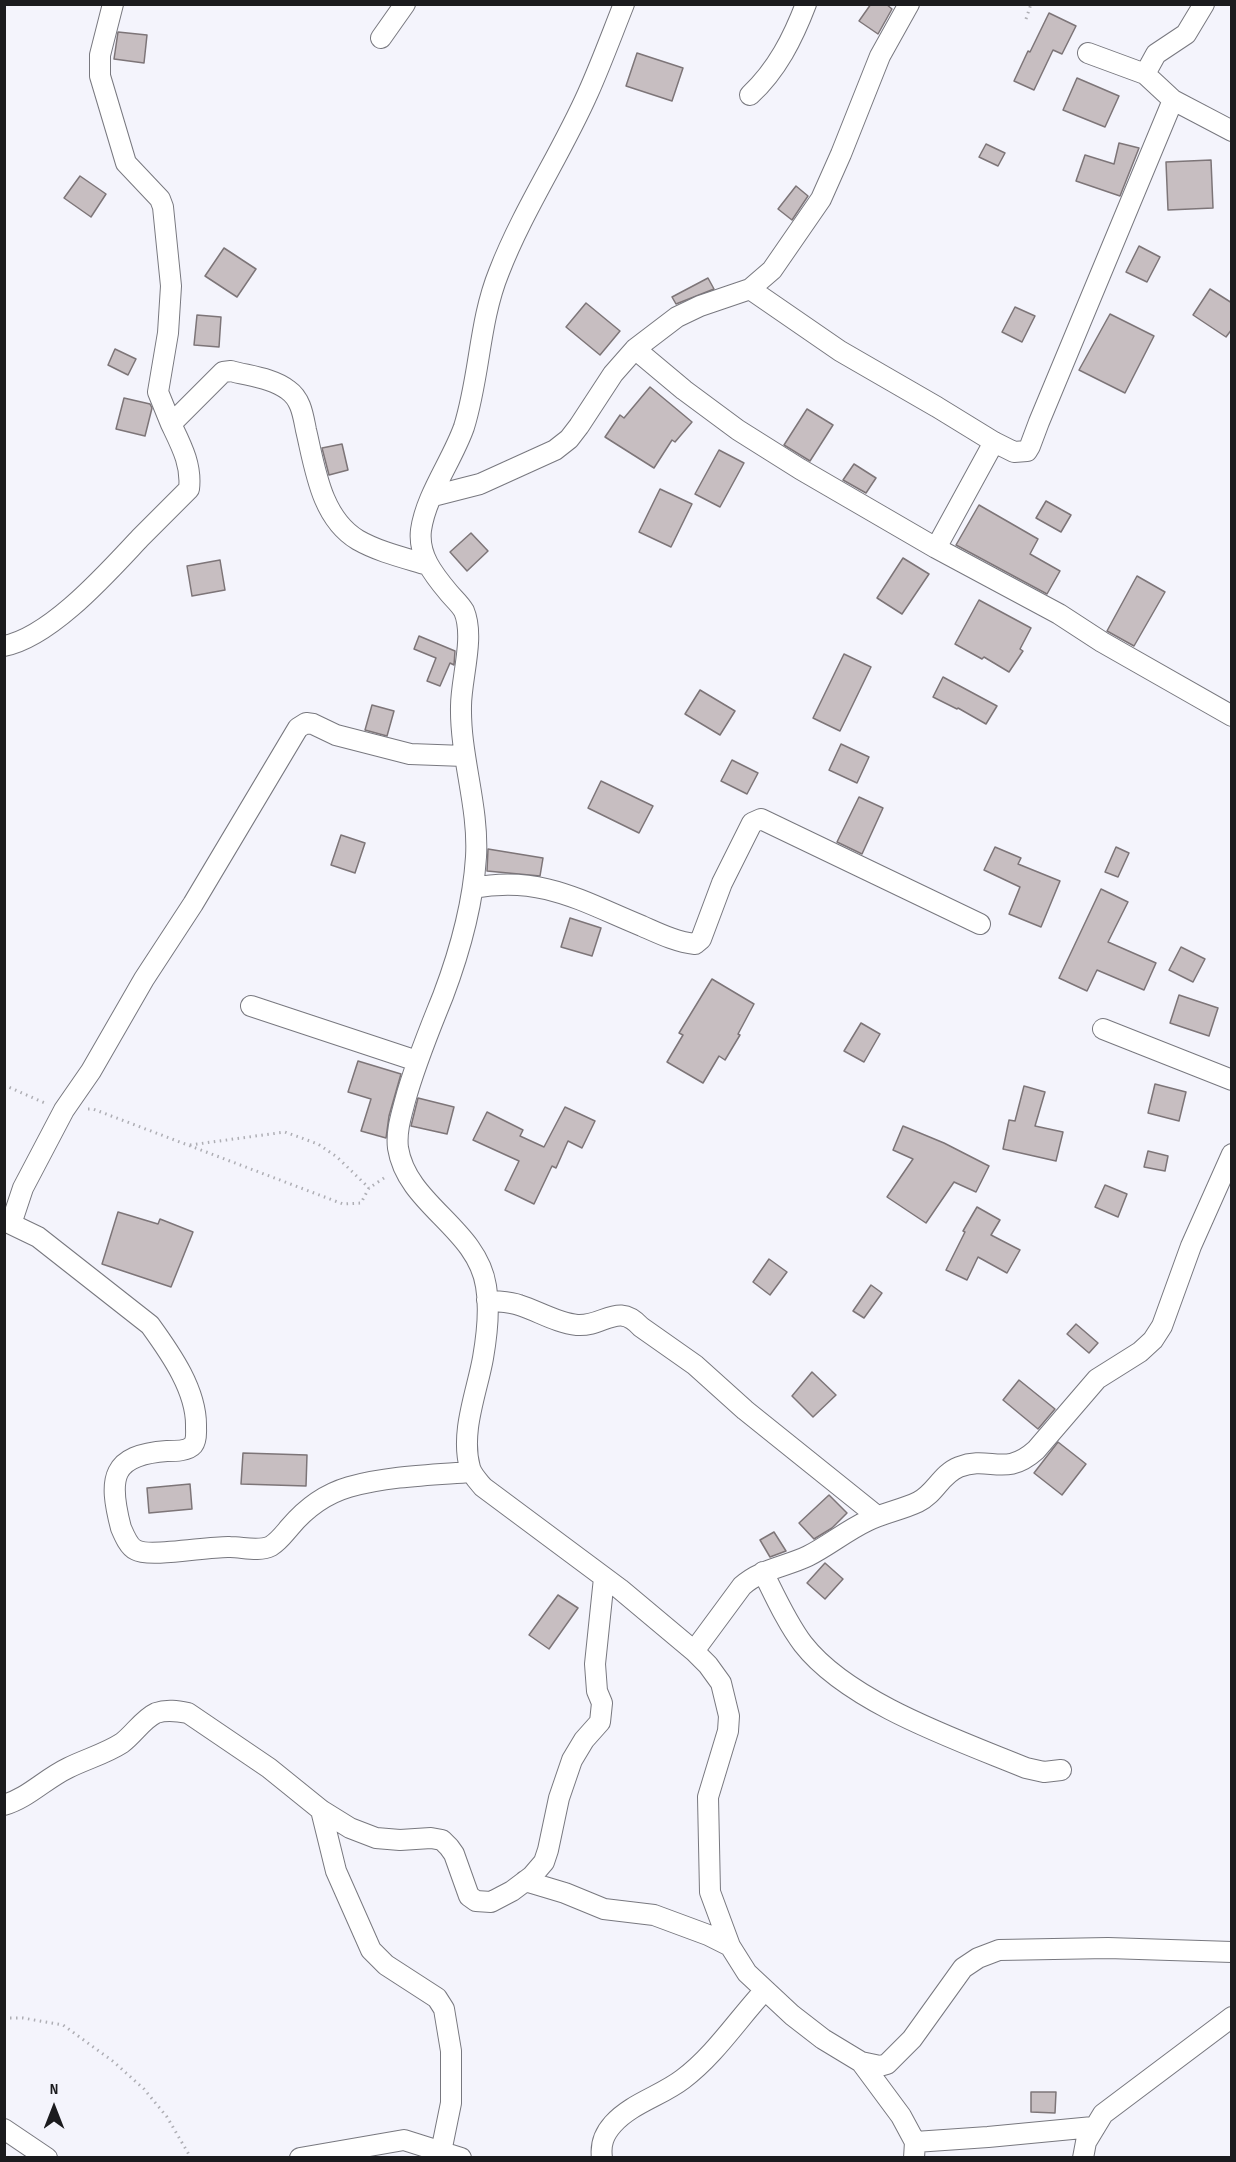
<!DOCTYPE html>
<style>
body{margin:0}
#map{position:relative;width:1236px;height:2162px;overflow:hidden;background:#f4f4fc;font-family:"Sofia Sans Condensed",sans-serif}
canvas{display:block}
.frame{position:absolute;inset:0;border:6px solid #1b1b1e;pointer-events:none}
.north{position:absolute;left:24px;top:2078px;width:60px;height:60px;-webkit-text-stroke:4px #f4f4fc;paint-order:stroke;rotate:0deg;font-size:16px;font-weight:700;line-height:24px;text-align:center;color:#1b1b1e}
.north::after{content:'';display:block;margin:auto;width:21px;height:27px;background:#1b1b1e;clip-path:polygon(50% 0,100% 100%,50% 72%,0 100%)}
</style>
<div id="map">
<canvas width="1236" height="2162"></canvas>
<div class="frame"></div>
<div class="north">N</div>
</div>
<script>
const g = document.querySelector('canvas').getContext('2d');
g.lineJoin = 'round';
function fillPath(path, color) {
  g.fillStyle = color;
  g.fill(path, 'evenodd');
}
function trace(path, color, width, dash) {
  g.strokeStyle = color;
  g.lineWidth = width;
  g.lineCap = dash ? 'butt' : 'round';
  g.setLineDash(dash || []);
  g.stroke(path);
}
const building = new Path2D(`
 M871 4H886L892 9 878 34 859 21Z
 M1049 13 1076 26 1062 54 1053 50 1034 90 1014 81 1028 51 1030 52Z
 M118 32 147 35 144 63 114 59Z
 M637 53 683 68 672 101 626 86Z
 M1077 78 1119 96 1105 127 1063 110Z
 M1119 143 1139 148 1120 196 1076 181 1085 155 1114 164Z
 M986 144 1005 153 998 166 979 157Z
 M1211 160 1213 208 1168 210 1166 162Z
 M80 176 106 194 91 217 64 198Z
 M796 186 808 196 792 220 778 209Z
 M1139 246 1160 257 1147 282 1126 272Z
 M224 248 256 269 237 297 205 276Z
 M708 278 714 289 676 304 672 297Z
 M1210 289 1232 303V329L1226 337 1193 315Z
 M586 303 620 331 600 355 566 327Z
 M1015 307 1035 316 1022 342 1002 332Z
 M1110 314 1154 336 1125 393 1079 370Z
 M197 315 221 317 219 347 194 345Z
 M115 349 136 359 128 375 108 365Z
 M650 387 692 422 675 442 672 440 654 468 605 437 620 415 624 418Z
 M124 398 150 404 152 408 145 436 116 429Z
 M807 409 833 425 810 461 784 445Z
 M342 444 348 470 329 475 322 448Z
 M719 450 744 463 720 507 695 494Z
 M854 464 876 478 866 493 843 480Z
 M660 489 692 504 671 547 639 532Z
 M1046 501 1071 515 1061 532 1036 518Z
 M979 505 1038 539 1030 554 1060 571 1047 594 956 545Z
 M471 533 488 551 467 571 450 552Z
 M903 558 929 574 902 614 877 598Z
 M220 560 225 590 192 596 187 566Z
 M1137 576 1165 592 1134 646 1107 631Z
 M979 600 1031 628 1020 649 1023 651 1009 672 984 657 982 659 955 644Z
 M419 636 455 651 454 665 450 663 440 686 427 681 436 658 414 649Z
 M844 654 871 667 840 731 813 718Z
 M943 677 997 706 986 724 958 708 957 709 933 697Z
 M700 690 735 711 720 735 685 714Z
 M372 705 394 711 387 736 365 730Z
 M841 744 869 757 857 783 829 770Z
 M732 760 758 773 747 794 721 781Z
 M601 781 653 806 639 833 588 808Z
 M859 797 883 808 862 854 837 842Z
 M341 835 365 843 355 873 331 865Z
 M995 847 1021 858 1018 864 1060 881 1041 927 1009 914 1020 887 984 870Z
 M1116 847 1129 853 1118 877 1105 872Z
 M488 849 543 858 540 876 487 871Z
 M1101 889 1128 902 1108 942 1156 963 1144 990 1097 970 1087 991 1059 978Z
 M570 918 601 928 592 956 561 947Z
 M1181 947 1205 959 1193 982 1169 970Z
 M712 979 754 1004 738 1034 740 1035 725 1060 719 1056 703 1083 667 1062 683 1035 679 1033Z
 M1179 995 1218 1008 1209 1036 1170 1023Z
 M861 1023 880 1034 864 1062 844 1051Z
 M358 1061 401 1074 389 1116 386 1138 361 1131 371 1099 348 1092Z
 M1155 1084 1186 1092 1179 1121 1148 1113Z
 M1024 1086 1045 1092 1035 1126 1063 1132 1056 1161 1003 1149 1009 1120 1015 1121Z
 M418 1098 454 1107 447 1134 411 1126Z
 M565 1107 595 1121 582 1148 568 1141 556 1168 552 1166 534 1204 505 1190 519 1161 473 1140 487 1112 523 1130 520 1136 544 1147Z
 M903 1126 944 1143 989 1166 976 1192 954 1182 926 1223 887 1197 913 1159 893 1150Z
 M1148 1151 1168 1156 1165 1171 1144 1167Z
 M1105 1185 1127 1194 1118 1217 1095 1207Z
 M977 1207 1000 1220 991 1235 1020 1250 1007 1273 978 1257 967 1280 946 1270 965 1232 963 1231Z
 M118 1212 158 1224 160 1219 193 1232 171 1287 102 1264Z
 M769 1259 787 1272 770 1295 753 1282Z
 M871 1285 882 1293 864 1318 853 1311Z
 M1076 1324 1098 1343 1089 1353 1067 1334Z
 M812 1372 836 1395 813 1417 792 1396Z
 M1019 1380 1055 1409 1038 1429 1003 1400Z
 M1058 1442 1086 1464 1062 1495 1034 1473Z
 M243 1453 307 1455 306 1486 241 1484Z
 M190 1484 192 1509 149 1513 147 1488Z
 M829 1495 847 1513 832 1528 814 1539 799 1523Z
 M774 1532 786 1551 770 1557 760 1540Z
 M825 1563 843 1579 825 1599 807 1583Z
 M558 1595 578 1608 549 1649 529 1635Z
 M1031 2092H1056L1055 2113 1031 2112Z`);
fillPath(building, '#c7bec1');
trace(building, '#7d7578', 1.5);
const minor = new Path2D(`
 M113 4 100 55V76L126 163 160 199 163 207 171 286 168 333 158 392 171 424
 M624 4C612 34 601 64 588 93 561 154 523 210 499 272 479 321 480 376 464 427 452 461 426 495 421 530 418 555 433 574 449 593 454 599 460 604 464 611 475 637 461 679 461 706 460 757 479 806 476 857 473 905 460 951 443 996 429 1031 415 1064 405 1101 401 1116 396 1132 398 1148 407 1205 477 1228 486 1286 490 1309 487 1335 483 1358 477 1392 460 1432 470 1468 472 1475 478 1481 483 1487L620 1589 694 1651 708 1665 721 1683 729 1716 728 1731 708 1797 710 1892 730 1946 747 1973 792 2015 823 2039 861 2062 880 2066 887 2064 912 2039 963 1968 978 1958 999 1950 1108 1948 1232 1952
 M381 38 405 4
 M1088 53 1145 74 1156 54 1186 34 1204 4
 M1145 74 1173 100 1232 131
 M750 95C777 70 793 38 806 4
 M750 289 840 351 937 407 994 442 1014 452 1027 451 1030 446 1039 422 1173 100
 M635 349 684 390 738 430 800 469 936 548 1059 614 1102 642 1232 716
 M433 496 480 484 555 450 569 439 579 426 613 374 635 349 677 317 700 306 750 289 772 270 821 199 841 154 880 56 909 4
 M936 548 994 442
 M4 646C51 637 108 572 140 538 156 522 173 505 189 489 192 465 181 445 171 424L223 372 231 371C249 376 273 378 288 390 301 399 303 415 306 430 315 468 321 518 358 540 379 552 405 558 428 565
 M464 756 410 754 336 735 313 724 306 723 298 728 193 904 144 979 91 1071 64 1110 23 1188 11 1224 38 1237 150 1325C171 1354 197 1391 196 1427 196 1432 197 1440 193 1445 188 1451 175 1451 167 1451 111 1455 108 1478 121 1528 124 1535 129 1547 136 1550 150 1558 209 1546 230 1547 243 1547 259 1552 271 1546 279 1541 284 1534 290 1527 306 1508 325 1494 349 1487 388 1476 431 1475 471 1472
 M473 888C541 875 581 901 642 926 658 933 676 942 695 944L701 939 722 883 752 823 761 819 980 924
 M251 1006 417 1061
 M1103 1029 1232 1080
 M487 1300C497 1302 509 1301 519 1305 538 1311 557 1323 577 1325 604 1327 618 1301 641 1327L695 1365 745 1410 877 1516
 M763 1572C775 1596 787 1623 803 1644 849 1703 958 1740 1026 1768L1044 1772 1061 1770
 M694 1651 742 1586C761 1569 785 1567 808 1556 828 1546 846 1531 867 1521 883 1513 901 1510 918 1502 935 1494 941 1474 959 1467 990 1455 1005 1478 1036 1450L1097 1379 1140 1352 1153 1340 1162 1326 1191 1246 1232 1154
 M4 1805C28 1798 45 1779 68 1768 86 1759 105 1754 122 1743 134 1734 143 1719 156 1713 167 1709 178 1711 188 1713L269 1768 321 1810 350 1828 376 1838 400 1840 431 1838 442 1840 449 1847 454 1854 469 1896 476 1901 491 1902 512 1891 532 1876 544 1862 548 1850 559 1798 572 1760 584 1740 600 1722 602 1703 597 1691 595 1664 604 1578
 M321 1810 336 1871 371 1950 386 1965 437 1998 444 2009 451 2051V2103L441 2152
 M525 1881 565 1893 604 1909 654 1915 708 1935 730 1946
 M861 2062 901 2116 915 2142 914 2158
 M4 2129 47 2158
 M915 2142 988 2137 1093 2127
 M300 2158 404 2140 461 2158
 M602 2158C600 2144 604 2134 613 2124 632 2103 661 2096 683 2079 715 2055 738 2019 765 1990
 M1083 2158 1086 2142 1103 2114 1232 2017`);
trace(minor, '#78787f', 22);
trace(new Path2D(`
 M1026 19 1031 4
 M4 1085 47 1104
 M88 1109H93L343 1204 361 1203 369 1188 387 1176
 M190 1145 285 1132 318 1144 337 1157 369 1188
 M4 2018H23L63 2025 114 2062 144 2089 167 2117 191 2158`), '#aeaeb4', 3, [1.5, 4.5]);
trace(minor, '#fff', 20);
</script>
